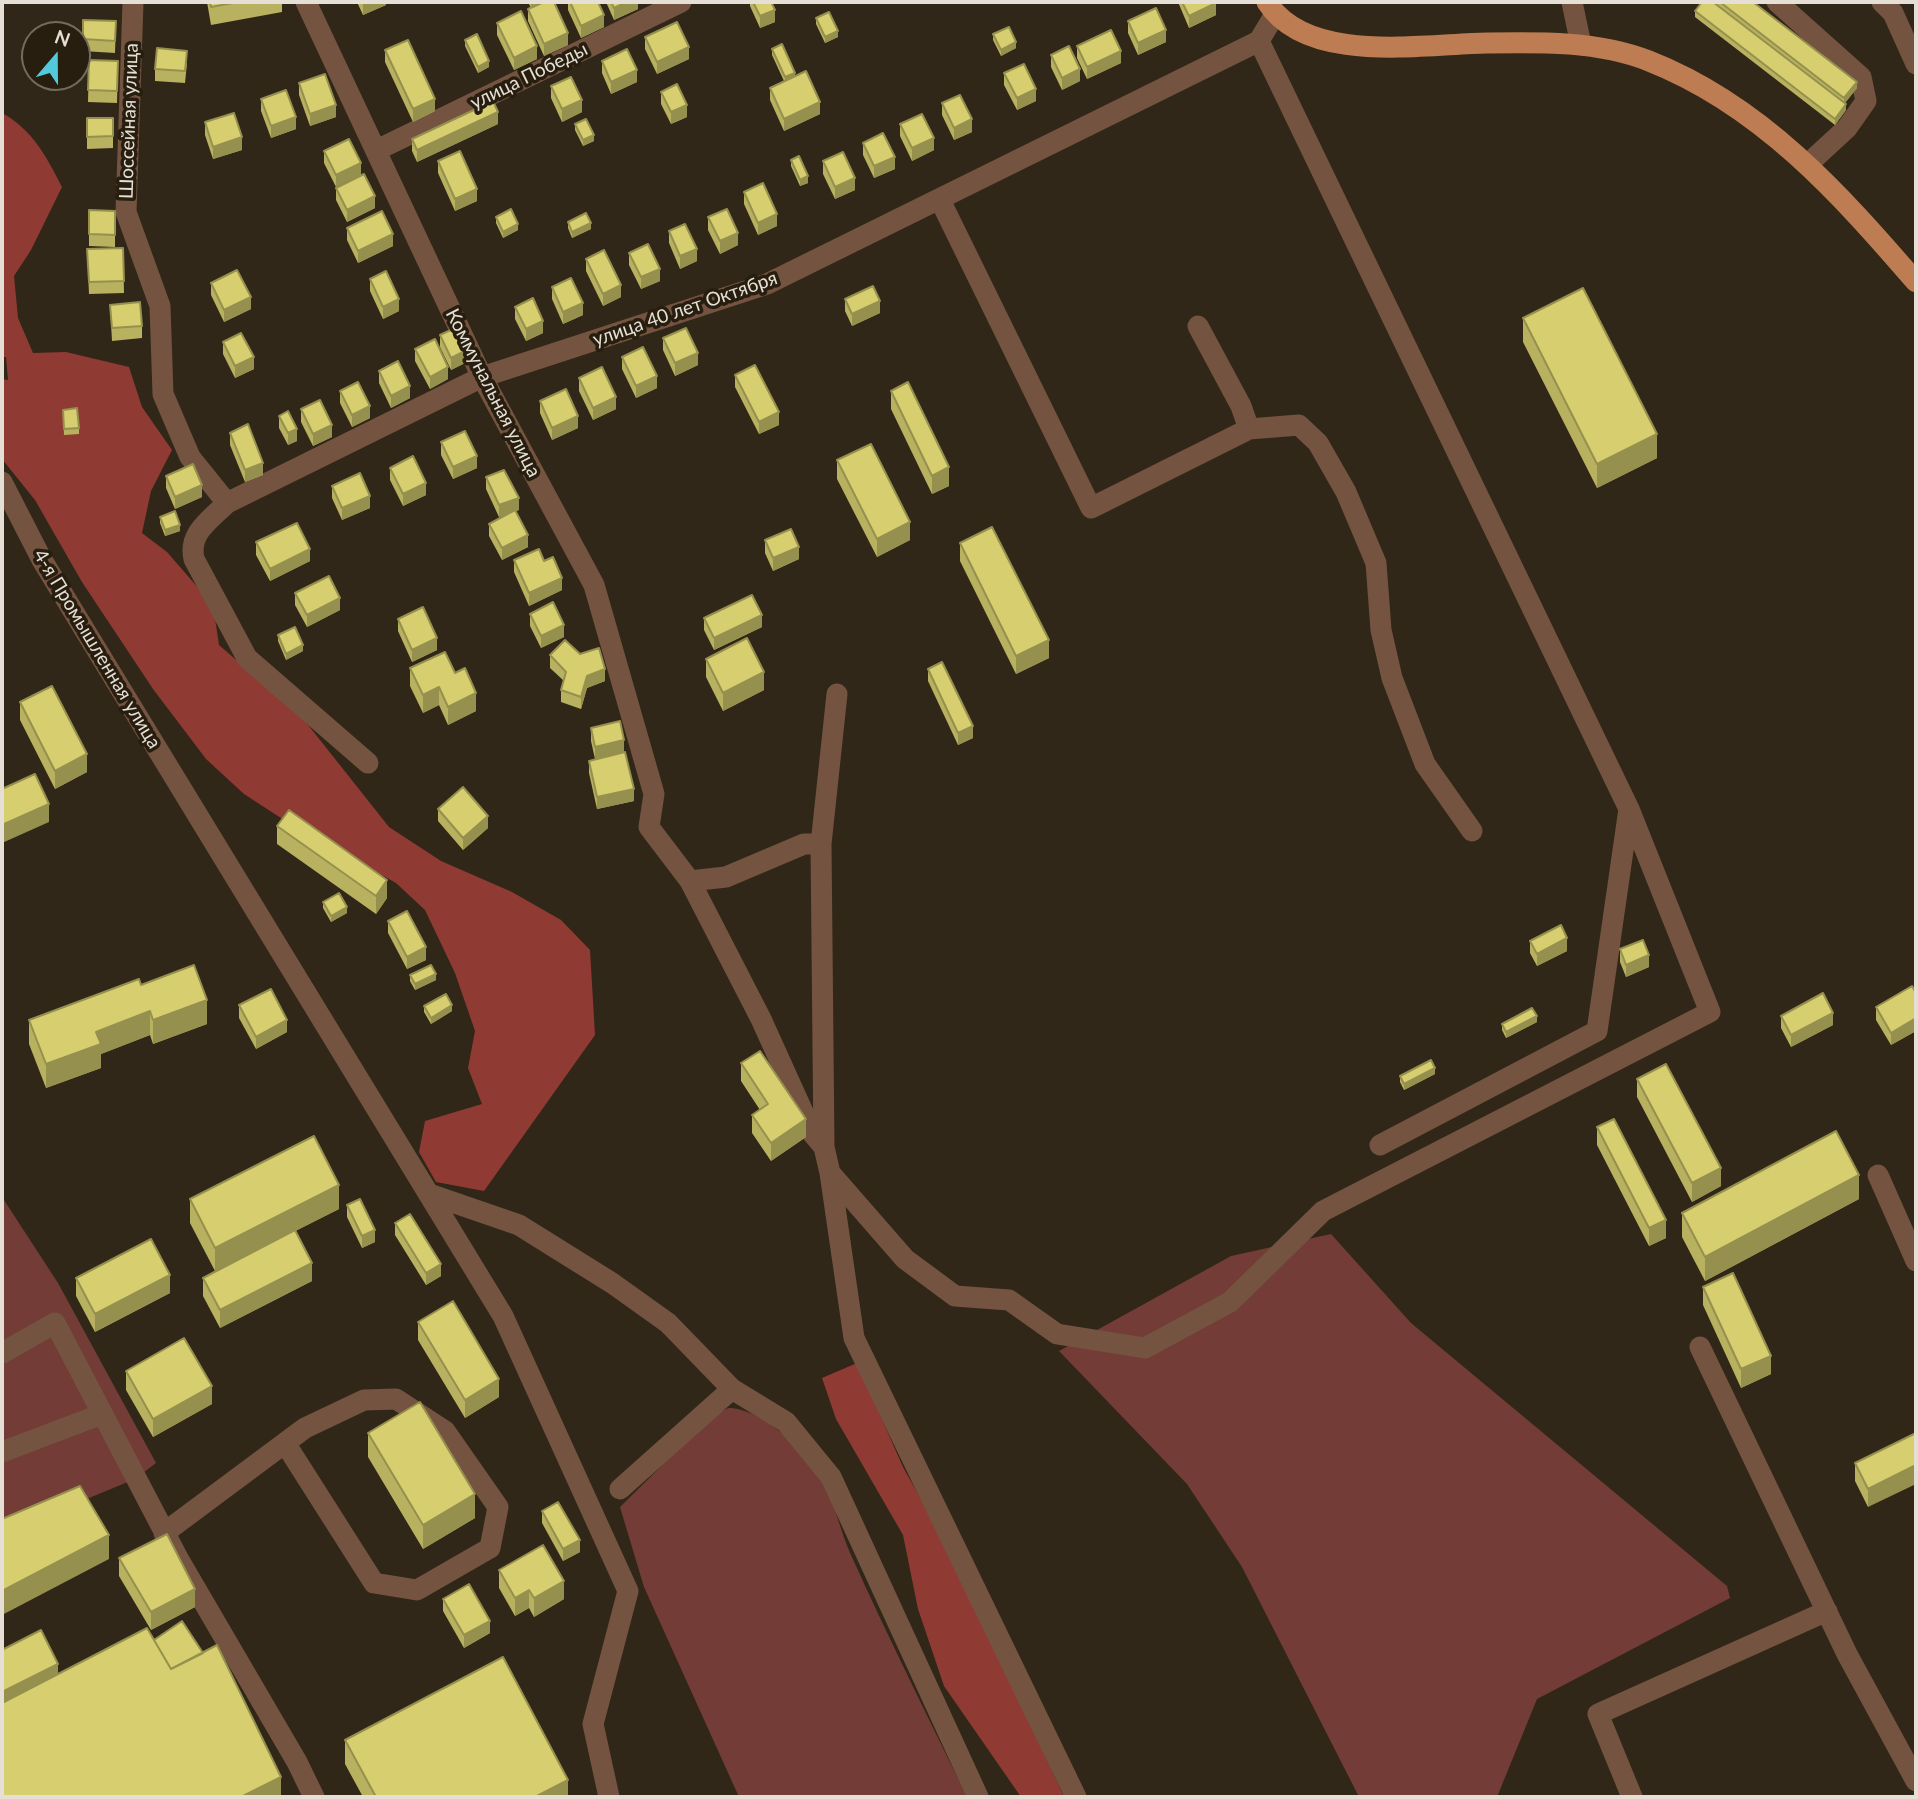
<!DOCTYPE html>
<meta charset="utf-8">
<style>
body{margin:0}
#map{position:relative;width:1918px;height:1799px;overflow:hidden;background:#312718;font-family:Lato,sans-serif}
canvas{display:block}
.frame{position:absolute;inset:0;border:4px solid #e5dfd5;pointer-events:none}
.north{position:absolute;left:21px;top:21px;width:70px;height:70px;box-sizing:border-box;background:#271e0f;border:2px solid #736b5e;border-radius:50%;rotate:20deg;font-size:19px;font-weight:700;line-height:28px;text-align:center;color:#e5dfd5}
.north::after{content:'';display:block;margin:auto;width:24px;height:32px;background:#53cadc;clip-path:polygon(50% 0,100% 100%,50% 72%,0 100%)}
</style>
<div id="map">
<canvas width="1918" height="1799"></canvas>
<div class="frame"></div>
<div class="north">N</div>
</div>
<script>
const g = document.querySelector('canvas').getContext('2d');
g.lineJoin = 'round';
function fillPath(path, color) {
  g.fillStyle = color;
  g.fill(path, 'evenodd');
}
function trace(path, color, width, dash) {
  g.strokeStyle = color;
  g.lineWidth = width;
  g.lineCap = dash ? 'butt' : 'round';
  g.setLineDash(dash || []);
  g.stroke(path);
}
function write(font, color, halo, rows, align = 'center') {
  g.font = font + ' Lato,sans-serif';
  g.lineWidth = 7;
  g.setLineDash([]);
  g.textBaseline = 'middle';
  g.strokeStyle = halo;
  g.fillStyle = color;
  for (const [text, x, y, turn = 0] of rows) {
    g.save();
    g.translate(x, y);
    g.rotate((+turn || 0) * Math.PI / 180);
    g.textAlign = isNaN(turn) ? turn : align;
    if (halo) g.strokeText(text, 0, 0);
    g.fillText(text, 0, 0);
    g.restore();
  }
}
fillPath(new Path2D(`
 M2 1197 58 1283 156 1463 135 1479 2 1534Z
 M1331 1234 1411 1323 1727 1586 1730 1598 1537 1699 1497 1797H1359L1242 1567 1187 1484 1059 1351 1231 1256Z
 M728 1408C762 1408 807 1451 823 1480 835 1503 840 1531 851 1555 888 1637 928 1717 967 1797H739L644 1587 620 1507 710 1418Z`), '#743c36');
fillPath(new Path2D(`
 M2 113C33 130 46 156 62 187L31 250 14 276 18 318 33 353 66 352 129 367 142 407 172 450 151 491 142 533 167 552 213 605 219 645 301 716 389 827 441 861 512 892 561 920 590 950 595 1035 484 1191 436 1182 419 1152 425 1121 482 1104 468 1068 475 1031 455 973 425 910 396 883 284 820 244 794 206 759 153 689 82 582 35 500 2 459V379L8 380 6 357H2Z
 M857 1363 903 1467 955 1561 1064 1797H1021L944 1686 918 1609 903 1535 836 1419 822 1378Z`), '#903a34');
trace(new Path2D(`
 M133 2 126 212 160 306 163 394 190 457 227 503C210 520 188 533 194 559L247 658 368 763
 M306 2 482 377 594 585 654 794 649 827 690 881 761 1019 813 1134 824 1147 830 1173 905 1259 955 1296 1009 1300 1057 1334 1145 1348 1230 1302 1323 1211 1710 1012 1629 809
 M1572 2 1581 45
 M1777 2 1861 77 1866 101 1847 128 1808 164
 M1882 2 1893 13 1916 64
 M1259 41 1629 809 1597 1031 1380 1145
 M377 150 681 2
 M940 200 1091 508 1249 429 1299 425 1318 443 1346 492 1376 563 1381 630 1392 678 1425 764 1472 831
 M1198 326 1241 406 1249 429
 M2 482 42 560 503 1316 628 1591 593 1724 609 1797
 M227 503 482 377 767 284 1259 41 1275 14
 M690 881 726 877 804 844H821
 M824 1147 821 844 837 694
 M830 1173 854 1338 1076 1797
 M1878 1175 1916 1261
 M429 1194 519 1225 612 1283 668 1323 732 1389
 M1700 1347 1847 1654 1916 1781
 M2 1353 55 1323 179 1560 297 1762 314 1797
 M2 1452 102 1414
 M620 1489 732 1389 786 1422 831 1477 978 1797
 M164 1533 305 1428 364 1400 396 1399 445 1431 498 1507 490 1548 417 1590 374 1583 285 1443
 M1632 1797 1598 1714 1827 1611`), '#745440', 21);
trace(new Path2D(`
 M1267 2C1307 65 1423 44 1487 43 1540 42 1599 41 1649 61 1761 105 1840 194 1916 282`), '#be7c52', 21);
fillPath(new Path2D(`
 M207 2H282V12L211 25Z
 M357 2H386V5L363 15Z
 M528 2H554L568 45 544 56 528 21V9L531 8Z
 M568 2H598L604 27 581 38 568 10Z
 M606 2H638V9L614 20Z
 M750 2H771L775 22 760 28 750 6Z
 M1178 2H1216V15L1189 28Z
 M1702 2H1753L1857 88 1845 103 1846 110 1835 125 1695 17V11Z
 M816 18 838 37 825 43 816 24Z
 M83 20 116 21 115 53 83 51Z
 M1128 21 1166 42 1138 55 1128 33Z
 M497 23 537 59 514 70 497 35Z
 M993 34 1016 48 1001 56 993 40Z
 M645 37 689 59 657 74 645 49Z
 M465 40 489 67 478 73 465 46Z
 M1077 46 1121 63 1087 79 1077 58Z
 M772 49 795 76 820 114 784 131 770 100V88L784 81 772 55Z
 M385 50 435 111 413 122 385 62Z
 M1051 55 1080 81 1062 90 1051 67Z
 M89 60 118 61 117 103 88 102Z
 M602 61 637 82 611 94 602 73Z
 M187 63 185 83 155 81V69Z
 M1004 73 1036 101 1017 110 1004 85Z
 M299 83 336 117 310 126 299 95Z
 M551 86 582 112 562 122 551 98Z
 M661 92 687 117 671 124 661 104Z
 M261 99 296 129 271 138 261 111Z
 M942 103 972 132 954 140 942 115Z
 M87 118H113V148L87 149Z
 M205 122 242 150 213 159 205 135Z
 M498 124 417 162 412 151V139Z
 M575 124 594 141 583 146 575 130Z
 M900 124 934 150 912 161 900 136Z
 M863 143 895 169 874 178 863 155Z
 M324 151 361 163 336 187 324 163Z
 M791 160 808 183 800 186 791 166Z
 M438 161 477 201 455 211 438 173Z
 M823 161 855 190 835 199 823 174Z
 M336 188 375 208 347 222 336 200Z
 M744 192 777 226 758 235 744 204Z
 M89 210 115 211V247L89 246Z
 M496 217 518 230 503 238 496 223Z
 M708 217 738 245 720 254 708 230Z
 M568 222 591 229 572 238 568 228Z
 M347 228 393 246 358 263 347 240Z
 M669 231 697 261 680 269 669 243Z
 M123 248 124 293 89 294 87 249Z
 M629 253 660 281 641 289 629 265Z
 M586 259 621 297 603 306 586 271Z
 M370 279 399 311 383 319 370 291Z
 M211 283 251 309 224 322 211 295Z
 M552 287 583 315 563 324 552 299Z
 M845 299 880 313 852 326 845 311Z
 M110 305 142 326V338L112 341Z
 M515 307 543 333 526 341 515 319Z
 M1523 318 1657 458 1597 488 1523 342Z
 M440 335 467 362 451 370 440 347Z
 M663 338 698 365 675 376 663 350Z
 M223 342 254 369 235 378 223 354Z
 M415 349 448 379 430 389 415 361Z
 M622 357 657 388 636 398 622 369Z
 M379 371 410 398 391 408 379 383Z
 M735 375 779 425 759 434 735 387Z
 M579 378 616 409 593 420 579 391Z
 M340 391 370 418 352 427 340 403Z
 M891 391 949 486 932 494 891 409Z
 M540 401 578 428 552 440 540 413Z
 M301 409 332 437 313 446 301 422Z
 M63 410 79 428V434L64 435Z
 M279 416 297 441 288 445 279 428Z
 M230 433 263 475 245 482 230 445Z
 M441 442 477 468 453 479 441 455Z
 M837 460 910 540 877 557 837 479Z
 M390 468 426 495 403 506 390 480Z
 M166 476 202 497 175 509 166 488Z
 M486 477 519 510 516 511 528 547 502 560 489 536V524L509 514 499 517 486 489Z
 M332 486 370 508 342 520 332 498Z
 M160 517 180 531 165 536 160 523Z
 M765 540 799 559 773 571 765 553Z
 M256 542 310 561 270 581 256 555Z
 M960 543 1049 658 1016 674 960 561Z
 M514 560 562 590 529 606 514 572Z
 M295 593 340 610 307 627 295 605Z
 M530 614 564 637 541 648 530 626Z
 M704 618 762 627 714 650 704 630Z
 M398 619 437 650 412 662 398 631Z
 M278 635 303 651 286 660 278 641Z
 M550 655 605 681 587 688 581 709 561 702V690L564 681 550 668Z
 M706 659 764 690 723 711 706 677Z
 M410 668 455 673 476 711 448 725 439 705 423 713 410 686Z
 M928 669 973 738 958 745 928 681Z
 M20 702 87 772 55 789 20 720Z
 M591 728 624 752 634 801 597 809 589 773V761L595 759 591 741Z
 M438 809 488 828 463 850 438 821Z
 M277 826 387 898 376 914 277 844Z
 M323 902 347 913 331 922 323 908Z
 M388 921 426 960 407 969 388 933Z
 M1530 941 1567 951 1537 966 1530 953Z
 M1620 949 1649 967 1626 977 1620 962Z
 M410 975 436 980 415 990 410 981Z
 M141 985 207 1024 153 1044 150 1035 101 1054V1068L46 1088 29 1044V1020Z
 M1916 993V1031L1891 1045 1876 1020V1007Z
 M239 1005 287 1032 256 1049 239 1018Z
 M424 1006 452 1011 431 1024 424 1012Z
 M1781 1016 1833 1025 1791 1047 1781 1028Z
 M1537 1022 1506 1038 1502 1030V1024Z
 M741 1063 806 1137 771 1161 752 1133V1115L760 1110 741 1081Z
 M1435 1074 1404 1090 1400 1082V1076Z
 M1637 1079 1721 1186 1692 1202 1637 1097Z
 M1597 1127 1666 1238 1649 1246 1597 1145Z
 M190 1199 339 1209 295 1231 312 1281 220 1328 203 1296V1278L215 1271 190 1223Z
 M1859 1199 1705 1281 1682 1237V1213Z
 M347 1205 375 1242 362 1248 347 1217Z
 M395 1223 441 1276 426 1285 395 1235Z
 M76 1278 170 1293 95 1332 76 1296Z
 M1703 1287 1771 1374 1741 1388 1703 1305Z
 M418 1322 499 1397 465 1418 418 1340Z
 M126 1371 212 1404 153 1437 126 1390Z
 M368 1433 475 1518 423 1549 368 1457Z
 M1916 1433 1868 1507 1855 1481V1463Z
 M542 1511 580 1552 563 1561 542 1523Z
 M119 1558 195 1607 151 1630 119 1576Z
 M499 1570 564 1599 534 1617 529 1608 515 1616 499 1588Z
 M443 1599 490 1633 464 1648 443 1611Z
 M345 1740 568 1797H363L345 1764Z`), '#b8b15f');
fillPath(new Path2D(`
 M366 2H386V5L363 15V3Z
 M627 2H638V9L614 20V8Z
 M1216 3V15L1189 28V16Z
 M775 10V22L760 28V16Z
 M604 15V27L581 38V26Z
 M1166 30V42L1138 55V43Z
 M838 31V37L825 43V37Z
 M568 33V45L544 56V44Z
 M1016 42V48L1001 56V50Z
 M537 46V59L514 70V58Z
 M689 47V59L657 74V62Z
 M1121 51V63L1087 79V67Z
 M489 61V67L478 73V67Z
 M1080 69V81L1062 90V78Z
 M637 70V82L611 94V82Z
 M795 73V79L785 83V77Z
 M1857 82V88L1844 104V98Z
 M1036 89V101L1017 110V98Z
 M435 99V111L413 122V109Z
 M582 100V112L562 122V109Z
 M820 102V114L784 131V119Z
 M1846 104V110L1835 125V119Z
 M336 105V117L310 126V114Z
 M687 105V117L671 124V112Z
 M498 112V124L417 162V150Z
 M296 117V129L271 138V126Z
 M972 119V132L954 140V128Z
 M594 135V141L583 146V140Z
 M242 137V150L213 159V147Z
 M934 138V150L912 161V148Z
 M895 157V169L874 178V166Z
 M361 163V175L336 187V175Z
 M808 176V183L800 186V180Z
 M855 178V190L835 199V187Z
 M477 189V201L455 211V199Z
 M375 196V208L347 222V210Z
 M777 214V226L758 235V223Z
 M591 223V229L572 238V232Z
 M518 224V230L503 238V232Z
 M738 233V245L720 254V241Z
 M393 234V246L358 263V251Z
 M697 249V261L680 269V256Z
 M660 269V281L641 289V277Z
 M621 285V297L603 306V294Z
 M251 297V309L224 322V310Z
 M399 299V311L383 319V307Z
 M880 301V313L852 326V314Z
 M583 303V315L563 324V312Z
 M543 321V333L526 341V329Z
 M467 350V362L451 370V358Z
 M698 353V365L675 376V363Z
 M254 357V369L235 378V366Z
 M448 367V379L430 389V377Z
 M657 376V388L636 398V386Z
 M410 386V398L391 408V396Z
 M616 397V409L593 420V408Z
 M370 406V418L352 427V415Z
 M779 412V425L759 434V422Z
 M578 416V428L552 440V428Z
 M332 425V437L313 446V434Z
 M297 429V441L288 445V433Z
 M1657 434V458L1597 488V464Z
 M477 456V468L453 479V467Z
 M263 463V475L245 482V470Z
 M949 467V486L932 494V476Z
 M426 483V495L403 506V494Z
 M202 485V497L175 509V497Z
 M370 496V508L342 520V508Z
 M519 498V510L499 517V505Z
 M910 522V540L877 557V539Z
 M180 525V531L165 536V530Z
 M528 535V547L502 560V548Z
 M799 547V559L773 571V558Z
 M310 549V561L270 581V569Z
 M562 578V590L529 606V593Z
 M340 598V610L307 627V615Z
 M762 615V627L714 650V638Z
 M564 625V637L541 648V636Z
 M437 638V650L412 662V650Z
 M1049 640V658L1016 674V656Z
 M303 645V651L286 660V654Z
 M605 669V681L587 688 581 709V697L587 676Z
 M764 672V690L723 711V693Z
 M439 687V705L423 713V695Z
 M476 693V711L448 725V707Z
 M973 726V738L958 745V733Z
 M624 740V752L595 759V747Z
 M87 754V772L55 789V771Z
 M634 789V801L597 809V797Z
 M49 804V822L2 843V825Z
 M488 816V828L463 850V838Z
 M387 880V898L376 914V896Z
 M347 907V913L331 922V916Z
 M1567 938V951L1537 966V954Z
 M426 947V960L407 969V957Z
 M1649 955V967L1626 977V965Z
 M436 974V980L415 990V984Z
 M207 1000V1024L153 1044V1020Z
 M452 1005V1011L431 1024V1018Z
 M150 1011V1035L101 1054V1068L46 1088V1064L96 1032Z
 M1833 1013V1025L1791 1047V1035Z
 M1537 1016V1022L1506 1038V1032Z
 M1916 1018V1031L1891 1045V1033Z
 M287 1020V1032L256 1049V1037Z
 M1435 1068V1074L1404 1090V1084Z
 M806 1119V1137L771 1161V1143Z
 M1721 1168V1186L1692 1202V1183Z
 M1859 1175V1199L1705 1281V1257Z
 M339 1185V1209L215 1272V1248Z
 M1666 1220V1238L1649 1246V1228Z
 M375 1230V1242L362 1248V1236Z
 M312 1263V1281L220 1328V1310Z
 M441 1264V1276L426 1285V1273Z
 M170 1275V1293L95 1332V1314Z
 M1771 1356V1374L1741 1388V1369Z
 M499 1379V1397L465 1418V1400Z
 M212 1386V1404L153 1437V1419Z
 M1916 1465V1484L1868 1507V1489Z
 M475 1494V1518L423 1549V1525Z
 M109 1535V1559L2 1615V1591Z
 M580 1540V1552L563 1561V1549Z
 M564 1581V1599L534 1617V1598Z
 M195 1589V1607L151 1630V1612Z
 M529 1590V1608L515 1616V1598Z
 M490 1621V1633L464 1648V1635Z
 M58 1664V1682L2 1710V1692Z
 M281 1777V1797H241Z
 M568 1780V1797H535Z`), '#96904e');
const building = new Path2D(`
 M210 2H238L211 7Z
 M531 2H543L533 6Z
 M544 2H554L568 33 544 44 528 9Z
 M570 2H598L604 15 581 26Z
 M611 2H627L614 8Z
 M753 2H771L775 10 760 16Z
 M1182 2H1216V3L1189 16Z
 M1702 2H1713L1846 104 1835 119 1695 11Z
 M1720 2H1753L1857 82 1844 98Z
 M1156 8 1166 30 1138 43 1128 21Z
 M521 11 537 46 514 58 497 23Z
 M829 12 838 31 825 37 816 18Z
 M83 20 116 21 115 41 83 39Z
 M677 22 689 47 657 62 645 37Z
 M1009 27 1016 42 1001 50 993 34Z
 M1111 30 1121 51 1087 67 1077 46Z
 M477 34 489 61 478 67 465 40Z
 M408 40 435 99 413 109 385 50Z
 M782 44 795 73 785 77 772 49Z
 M1069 46 1080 69 1062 78 1051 55Z
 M157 48 187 51 185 71 155 69Z
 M627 49 637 70 611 82 602 61Z
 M89 60 118 61 117 91 88 90Z
 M1024 64 1036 89 1017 98 1004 73Z
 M806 71 820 102 784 119 770 88Z
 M325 74 336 105 310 114 299 83Z
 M571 77 582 100 562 109 551 86Z
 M677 84 687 105 671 112 661 92Z
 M286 90 296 117 271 126 261 99Z
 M960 95 972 119 954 128 942 103Z
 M493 101 498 112 417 150 412 139Z
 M234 113 242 137 213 147 205 122Z
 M922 114 934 138 912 148 900 124Z
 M87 118H113V136L87 137Z
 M586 119 594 135 583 140 575 124Z
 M883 133 895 157 874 166 863 143Z
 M349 139 361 163 336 175 324 151Z
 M460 151 477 189 455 199 438 161Z
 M843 152 855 178 835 187 823 161Z
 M799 156 808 176 800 180 791 160Z
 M364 174 375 196 347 210 336 188Z
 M763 183 777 214 758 223 744 192Z
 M511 209 518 224 503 232 496 217Z
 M727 209 738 233 720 241 708 217Z
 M89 210 115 211V235L89 234Z
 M382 211 393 234 358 251 347 228Z
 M586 213 591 223 572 232 568 222Z
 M685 224 697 249 680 256 669 231Z
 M648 244 660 269 641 277 629 253Z
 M123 248 124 281 89 282 87 249Z
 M604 250 621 285 603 294 586 259Z
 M237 270 251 297 224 310 211 283Z
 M386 271 399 299 383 307 370 279Z
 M571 278 583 303 563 312 552 287Z
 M873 286 880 301 852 314 845 299Z
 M1583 288 1657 434 1597 464 1523 318Z
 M533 298 543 321 526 329 515 307Z
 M140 302 142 326 112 328 110 305Z
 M455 328 467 350 451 358 440 335Z
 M686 328 698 353 675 363 663 338Z
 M241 333 254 357 235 366 223 342Z
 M435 339 448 367 430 377 415 349Z
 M643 347 657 376 636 386 622 357Z
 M398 361 410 386 391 396 379 371Z
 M755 365 779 412 759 422 735 375Z
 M602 367 616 397 593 408 579 378Z
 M358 382 370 406 352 415 340 391Z
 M908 382 949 467 932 476 891 391Z
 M566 389 578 416 552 428 540 401Z
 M320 400 332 425 313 434 301 409Z
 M77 408 79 428 64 429 63 410Z
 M288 411 297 429 288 433 279 416Z
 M248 424 263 463 245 470 230 433Z
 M465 431 477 456 453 467 441 442Z
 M871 444 910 522 877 539 837 460Z
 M413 456 426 483 403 494 390 468Z
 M193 464 202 485 175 497 166 476Z
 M504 470 519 498 499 505 486 477Z
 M360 473 370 496 342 508 332 486Z
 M515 510 528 535 502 548 489 524Z
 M175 511 180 525 165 530 160 517Z
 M297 523 310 549 270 569 256 542Z
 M992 527 1049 640 1016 656 960 543Z
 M791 529 799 547 773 558 765 540Z
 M539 549 544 561 553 557 562 578 529 593 514 560Z
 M329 576 340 598 307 615 295 593Z
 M752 595 762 615 714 638 704 618Z
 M553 602 564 625 541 636 530 614Z
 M423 607 437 638 412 650 398 619Z
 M295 627 303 645 286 654 278 635Z
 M747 638 764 672 723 693 706 659Z
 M565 640 580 654 599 648 605 669 587 676 581 697 561 690 566 672 550 655Z
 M445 652 455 673 465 668 476 693 448 707 439 687 423 695 410 668Z
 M942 662 973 726 958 733 928 669Z
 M52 686 87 754 55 771 20 702Z
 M620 721 624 740 595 747 591 728Z
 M625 752 634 789 597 797 589 761Z
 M35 774 49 804 2 825V789Z
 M463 787 488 816 463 838 438 809Z
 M289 810 387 880 376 896 277 826Z
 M339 893 347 907 331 916 323 902Z
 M407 911 426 947 407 957 388 921Z
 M1561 925 1567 938 1537 954 1530 941Z
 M1643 940 1649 955 1626 965 1620 949Z
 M194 965 207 1000 153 1020 150 1011 96 1032 101 1044 46 1064 29 1020 139 979 141 985Z
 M431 965 436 974 415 984 410 975Z
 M1912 986 1916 993V1018L1891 1033 1876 1007Z
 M271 989 287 1020 256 1037 239 1005Z
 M1823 993 1833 1013 1791 1035 1781 1016Z
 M446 994 452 1005 431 1018 424 1006Z
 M1532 1008 1537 1016 1506 1032 1502 1024Z
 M760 1051 806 1119 771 1143 752 1115 768 1104 741 1063Z
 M1431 1060 1435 1068 1404 1084 1400 1076Z
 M1666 1064 1721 1168 1692 1183 1637 1079Z
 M1614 1119 1666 1220 1649 1228 1597 1127Z
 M1836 1131 1859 1175 1705 1257 1682 1213Z
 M314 1136 339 1185 215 1248 190 1199Z
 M360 1199 375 1230 362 1236 347 1205Z
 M410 1214 441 1264 426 1273 395 1223Z
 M295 1230 312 1263 220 1310 203 1278Z
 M151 1239 170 1275 95 1314 76 1278Z
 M1733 1273 1771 1356 1741 1369 1703 1287Z
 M453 1301 499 1379 465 1400 418 1322Z
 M184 1338 212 1386 153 1419 126 1371Z
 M420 1402 475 1494 423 1525 368 1433Z
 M1916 1433V1465L1868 1489 1855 1463Z
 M80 1486 109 1535 2 1591V1519Z
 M558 1502 580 1540 563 1549 542 1511Z
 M167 1534 195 1589 151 1612 119 1558Z
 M543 1545 564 1581 534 1598 529 1590 515 1598 499 1570Z
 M469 1584 490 1621 464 1635 443 1599Z
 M182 1621 203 1653 171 1669 154 1640Z
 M147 1628 171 1669 217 1645 281 1777 241 1797H2V1703Z
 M41 1630 58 1664 2 1692V1650Z
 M503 1657 568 1780 535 1797H376L345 1740Z`);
fillPath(building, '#d6ce6f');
trace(building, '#96904e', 2);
write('19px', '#e5dfd5', '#271e0f', [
 ["улица Победы",529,76,-26],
 ["Шоссейная улица",129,121,-88],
 ["улица 40 лет Октября",685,309,-19],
 ["Коммунальная улица",493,393,63],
 ["4-я Промышленная улица",97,649,59]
]);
</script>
